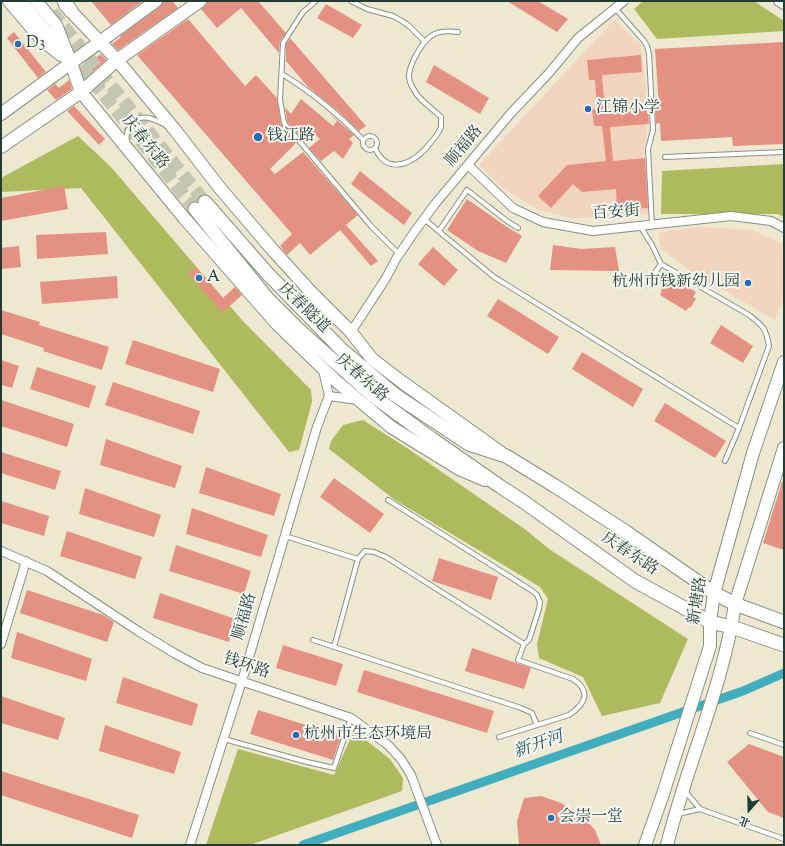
<!DOCTYPE html>
<meta charset="utf-8">
<style>
body{margin:0}
#map{position:relative;width:785px;height:846px;overflow:hidden;background:#eee8d0;font-family:"Sorts Mill Goudy","Noto Serif SC",serif}
canvas{display:block}
.frame{position:absolute;inset:0;border:2px solid #1f3d34;pointer-events:none}
.north{position:absolute;left:729px;top:790px;width:40px;height:40px;-webkit-text-stroke:3px #f6f6f2;paint-order:stroke;rotate:200deg;font-size:11px;font-weight:700;line-height:16px;text-align:center;color:#1f3d34}
.north::after{content:'';display:block;margin:auto;width:14px;height:18px;background:#1f3d34;clip-path:polygon(50% 0,100% 100%,50% 72%,0 100%)}
</style>
<div id="map">
<canvas width="785" height="846"></canvas>
<div class="frame"></div>
<div class="north">北</div>
</div>
<script>
const g = document.querySelector('canvas').getContext('2d');
g.lineJoin = 'round';
function fillPath(path, color) {
  g.fillStyle = color;
  g.fill(path, 'evenodd');
}
function trace(path, color, width, dash) {
  g.strokeStyle = color;
  g.lineWidth = width;
  g.lineCap = dash ? 'butt' : 'round';
  g.setLineDash(dash || []);
  g.stroke(path);
}
function write(font, color, halo, rows, align = 'center') {
  g.font = font + ' "Sorts Mill Goudy","Noto Serif SC",serif';
  g.lineWidth = 4;
  g.setLineDash([]);
  g.textBaseline = 'middle';
  g.strokeStyle = halo;
  g.fillStyle = color;
  for (const [text, x, y, turn = 0] of rows) {
    g.save();
    g.translate(x, y);
    g.rotate((+turn || 0) * Math.PI / 180);
    g.textAlign = isNaN(turn) ? turn : align;
    if (halo) g.strokeText(text, 0, 0);
    g.fillText(text, 0, 0);
    g.restore();
  }
}
fillPath(new Path2D(`
 M614 20 640 44 646 86 647 133 643 159 650 214 603 218H571L539 210 506 191 479 165Z
 M702 227 752 230 784 244V297L775 320 687 269 660 248 659 232Z`), '#f3d4bf');
fillPath(new Path2D(`
 M643 1H754L784 21V31L657 39 634 9Z
 M78 136 111 167 241 319 311 390 312 402 299 450 289 452 81 188 1 192V178Z
 M784 164V217L778 214H661L662 171Z
 M363 420 410 450 526 530 549 549 688 639 660 703 602 716 583 677 539 658 537 644 548 599 540 587 395 500 329 449 331 441 343 425Z
 M354 731 390 759 403 778 402 791 250 845H206L238 749 334 775Z`), '#adbb5e');
trace(new Path2D(`
 M303 845 743 691 784 673`), '#41aebf', 9);
fillPath(new Path2D(`
 M91 1H143L111 25Z
 M163 1H172L178 8 118 50 112 44 121 37 120 36 160 7Z
 M207 1H258L286 33 280 41 279 53 241 8 217 28 201 9 207 4Z
 M507 1H538L568 19 557 32Z
 M326 4 362 25 353 38 317 18Z
 M188 19 245 86 256 75 277 98 281 124 296 143 270 169 275 174 303 152 358 215 346 225 378 261 371 266 340 230 310 255 300 243 287 255 280 246 292 234 137 55Z
 M14 32 46 72 38 78 7 38Z
 M290 38 366 126 359 131 337 110 308 87 286 61V44Z
 M784 42V144L733 146 732 137 661 141 660 123 656 124 655 106H659L655 49Z
 M101 54 106 60 84 79 81 70Z
 M641 55 642 72 602 75 605 110 648 107 649 124 610 127 613 161 645 158 648 208 617 210 616 189 582 192 573 184 551 208 538 196 567 165 606 161 602 126H594L592 109 597 108 595 80H589L587 60Z
 M434 65 489 98 480 114 426 82Z
 M69 80 72 89 56 100 47 90 55 84 59 88Z
 M301 99 333 126 337 121 330 114 354 135 349 139 353 143 343 159 334 151 321 161 309 148 320 139 309 130 301 138 287 121 285 107 291 114Z
 M74 106 105 139 99 145 67 111Z
 M360 171 412 213 404 225 351 184Z
 M64 186 68 209 1 221V198Z
 M467 199 507 227 522 236 506 263 478 251 447 230Z
 M106 232 108 254 37 259 36 235Z
 M553 245 581 249 615 247 619 271 550 270Z
 M19 246 21 267 1 269V248Z
 M433 247 458 270 444 286 418 264Z
 M196 267 223 298 235 287 242 295 222 313 188 273Z
 M117 276 118 298 42 304 40 282Z
 M672 278 696 292 693 297 696 299 690 308 689 307 686 311 660 295 662 291 661 290 667 280 670 282Z
 M498 299 559 337 548 354 487 316Z
 M1 310 40 322 39 325 109 347 102 370 43 351 44 348 1 334Z
 M721 325 753 346 743 363 710 343Z
 M133 340 220 369 213 392 125 364Z
 M582 352 643 389 633 407 572 369Z
 M1 360 19 366 12 388 1 385Z
 M37 367 96 386 89 408 30 389Z
 M113 382 200 411 193 434 105 405Z
 M1 400 74 424 67 447 1 426Z
 M665 403 726 441 715 458 654 421Z
 M106 439 182 466 175 488 100 465Z
 M1 452 61 471 55 490 1 473Z
 M206 467 281 494 274 516 199 493Z
 M334 478 384 514 370 533 320 497Z
 M782 482H784V550L763 543Z
 M85 488 161 515 154 537 79 514Z
 M1 501 49 516 44 536 1 523Z
 M192 508 268 535 261 557 186 534Z
 M67 531 142 557 135 579 60 556Z
 M176 545 251 571 244 594 169 571Z
 M439 558 498 577 491 600 432 581Z
 M27 590 103 615 114 622 107 642 20 613Z
 M160 593 235 619 229 642 153 618Z
 M17 632 92 659 86 681 11 658Z
 M283 645 343 664 336 686 276 668Z
 M472 648 531 668 524 689 465 671Z
 M364 670 494 711 487 733 357 692Z
 M123 677 198 704 192 726 116 703Z
 M1 696 65 718 58 740 1 723Z
 M258 710 341 736 333 760 250 734Z
 M105 725 181 752 174 774 99 751Z
 M749 744 784 757V818L768 812 727 762Z
 M1 771 139 815 132 838 1 795Z
 M541 796 561 803 581 815 595 830 601 845H519L517 821 524 798Z`), '#e59181');
trace(new Path2D(`
 M52 12 205 202
 M69 51 195 209`), '#c5c6b1', 13, [13, 6]);
const service = new Path2D(`
 M316 1 303 12 283 43 280 100 284 123 371 226 399 254
 M351 1 367 9 393 16 402 21 409 26 425 42
 M615 8 644 41 647 46 649 54 653 130 648 149 652 225
 M282 74C310 91 341 116 363 140
 M363 143a7 7 0 1 1 14 0a7 7 0 1 1-14 0Z
 M127 141C126 134 127 130 132 124 141 112 154 119 166 125
 M375 148C388 178 417 162 431 142 435 138 439 132 441 127 441 124 441 120 441 117 432 108 418 100 413 88 411 85 409 79 409 76 409 65 422 42 431 36 439 30 450 31 458 32
 M665 157 784 152
 M424 219 494 277 739 428
 M640 226 652 245 661 264 749 315C763 326 766 328 769 346L739 428 725 461
 M439 231 467 190 507 221 518 228
 M654 274 661 264
 M388 500 531 590 537 595 540 602 539 609 529 640 524 644
 M285 536 358 559
 M313 640 521 708 532 713 537 725
 M334 647 358 559 365 551 374 552 386 557 524 644 518 660 573 679C592 692 585 704 569 715L499 737
 M750 733 784 745
 M224 739 307 762 334 768 351 718
 M685 791 700 809
 M678 814 700 809 784 839`);
const minor = new Path2D(`
 M468 165 513 208 543 222 593 231 731 216 771 221 784 228
 M351 332 386 278 396 259 415 231 435 204 511 113 549 73 578 38 624 1
 M323 370 329 396
 M329 396 358 400
 M1 551 47 571 138 631 174 653 202 668 351 718 388 745 401 759 411 775 417 791 437 845
 M1 644 26 561
 M190 845 242 681 317 427 329 396`);
const tertiary = new Path2D(`
 M779 1 784 4`);
const secondary = new Path2D(`
 M9 1 42 40 61 55
 M36 1 56 25 71 63 81 92 185 219 277 324 336 381 391 427 459 469 485 480
 M65 5 117 60 175 130 219 187 271 248 310 291 351 332 372 359 402 382 500 452
 M1 114 156 1
 M1 147 81 92 117 60 200 1
 M645 845 662 797 710 646V622L714 593 753 453 784 362
 M667 845C687 764 723 687 735 604L784 448`);
const primary = new Path2D(`
 M20 1 71 63
 M64 1 71 11
 M205 202 267 273 342 350 395 395 469 444 506 456 555 486 626 532 714 593 735 604 784 622
 M195 209 267 298 298 329 372 395 432 439 501 487 524 502 635 581 710 622 732 627 784 645`);
trace(service, '#869282', 6);
trace(minor, '#869282', 10);
trace(tertiary, '#869282', 12);
trace(secondary, '#869282', 14);
trace(primary, '#869282', 15);
trace(service, '#fff', 4);
trace(minor, '#fff', 8);
trace(tertiary, '#fff', 10);
trace(secondary, '#fff', 12);
trace(primary, '#fff', 13);
for (const [x, y, r, color] of [
 [18,44,4,"#1f6fb2"],
 [588,109,4,"#1f6fb2"],
 [258,137,5,"#1f6fb2"],
 [199,278,4,"#1f6fb2"],
 [748,283,4,"#1f6fb2"],
 [296,735,4,"#1f6fb2"],
 [551,818,4,"#1f6fb2"]
]) {
  const dot = new Path2D();
  dot.arc(x, y, r, 0, 2 * Math.PI);
  g.fillStyle = color;
  g.fill(dot);
  trace(dot, '#f6f6f2', 1.5);
}
write('16px', '#1f3d34', '#f6f6f2', [
 ["D3",26,44],
 ["江锦小学",596,109],
 ["钱江路",267,137],
 ["A",207,278],
 ["杭州市钱新幼儿园",740,283,"right"],
 ["杭州市生态环境局",304,735],
 ["会崇一堂",559,818]
], 'left');
write('16px', '#1f3d34', '#f6f6f2', [
 ["庆春东路",144,143,51],
 ["顺福路",465,147,-50],
 ["百安街",616,214,-4],
 ["庆春隧道",303,309,44],
 ["庆春东路",361,379,41],
 ["庆春东路",629,555,33],
 ["新塘路",699,601,-81],
 ["顺福路",246,617,-74],
 ["钱环路",246,667,19]
]);
write('italic 17px', '#295f5e', '#f6f6f2', [
 ["新开河",539,746,-19]
]);
</script>
